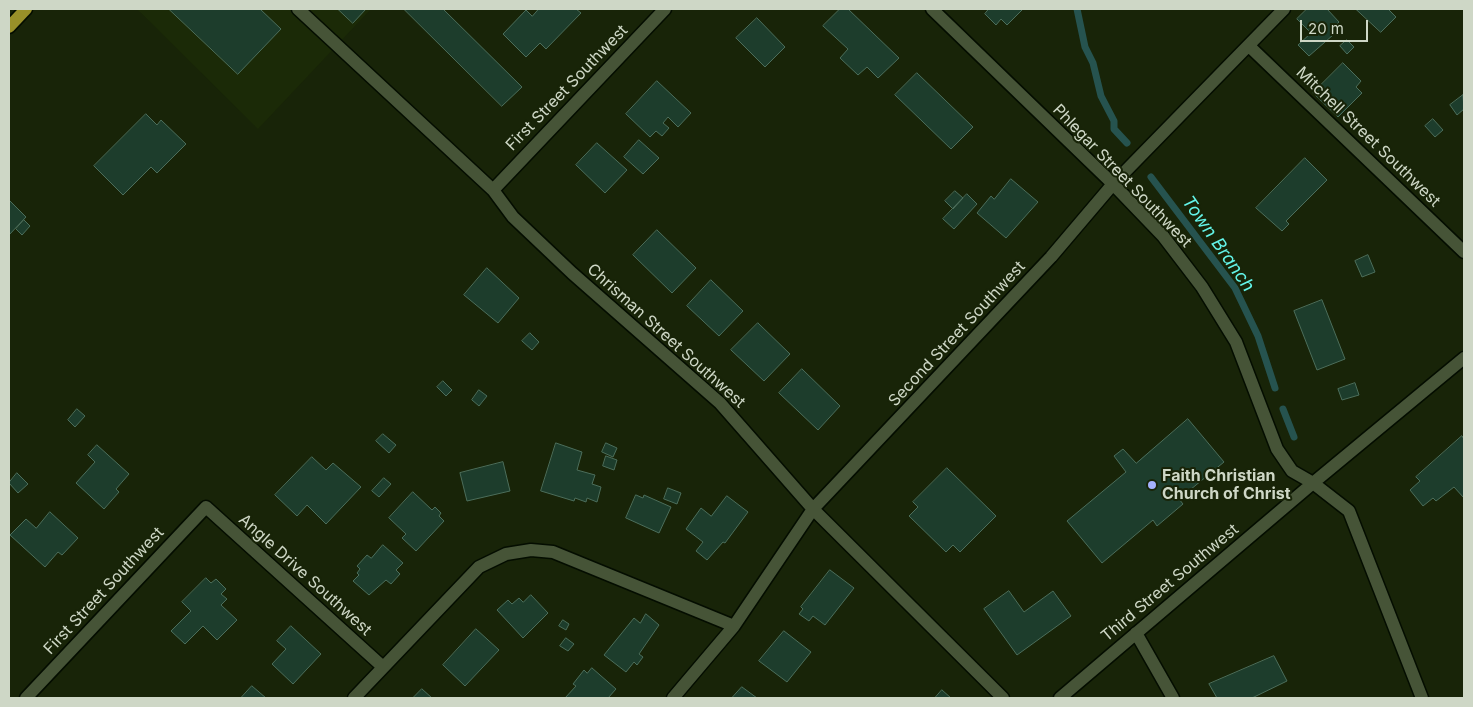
<!DOCTYPE html>
<style>
body{margin:0}
#map{position:relative;width:1473px;height:707px;overflow:hidden;background:#182408;font-family:Inter,sans-serif}
canvas{display:block}
.frame{position:absolute;inset:0;border:10px solid #ced7c6;pointer-events:none}
.scale{position:absolute;left:1300px;top:20px;width:68px;height:22px;box-sizing:border-box;border:2px solid #ced7c6;border-top:0;padding-left:6px;font-size:15px;line-height:18px;white-space:nowrap;color:#ced7c6;-webkit-text-stroke:4px #182408;paint-order:stroke}
</style>
<div id="map">
<canvas width="1473" height="707"></canvas>
<div class="frame"></div>
<div class="scale">20 m</div>
</div>
<script>
const g = document.querySelector('canvas').getContext('2d');
g.lineJoin = 'round';
function fillPath(path, color) {
  g.fillStyle = color;
  g.fill(path, 'evenodd');
}
function trace(path, color, width, dash) {
  g.strokeStyle = color;
  g.lineWidth = width;
  g.lineCap = dash ? 'butt' : 'round';
  g.setLineDash(dash || []);
  g.stroke(path);
}
function write(font, color, halo, rows, align = 'center') {
  g.font = font + ' Inter,sans-serif';
  g.lineWidth = 4;
  g.setLineDash([]);
  g.textBaseline = 'middle';
  g.strokeStyle = halo;
  g.fillStyle = color;
  for (const [text, x, y, turn = 0] of rows) {
    g.save();
    g.translate(x, y);
    g.rotate((+turn || 0) * Math.PI / 180);
    g.textAlign = isNaN(turn) ? turn : align;
    if (halo) g.strokeText(text, 0, 0);
    g.fillText(text, 0, 0);
    g.restore();
  }
}
fillPath(new Path2D(`
 M137 9H371L258 129Z`), '#1b2a07');
trace(new Path2D(`
 M1077 9 1085 47 1093 63 1101 96 1114 121V129L1127 143
 M1151 177 1235 288 1258 336 1275 388
 M1283 409 1294 437`), '#26534f', 7);
const building = new Path2D(`
 M169 9H260L281 29 238 74Z
 M338 9H366L353 23Z
 M404 9H443L522 87 502 106Z
 M539 9H576L581 13 546 49 540 43 526 57 503 34 526 10 532 16Z
 M840 9H848L899 58 878 78 867 67 858 75 840 58 848 49 823 26Z
 M989 9H1023L1007 25 1001 19 996 25 985 14Z
 M1307 9H1327L1339 22 1337 24 1341 28 1309 56 1298 45 1311 33 1297 19Z
 M1356 9H1388L1396 17 1381 32Z
 M757 18 785 47 765 67 736 38Z
 M1347 40 1354 47 1347 54 1340 46Z
 M1343 63 1361 81 1356 87 1362 93 1338 117 1313 93Z
 M917 73 973 127 951 149 895 95Z
 M657 81 691 113 678 127 668 117 663 123 669 128 662 136 656 131 650 137 626 114Z
 M1463 95 1464 109 1457 115 1450 105Z
 M146 114 157 125 161 120 186 144 157 173 151 167 123 195 94 166Z
 M1433 119 1443 130 1435 137 1425 126Z
 M639 140 659 158 643 174 624 157Z
 M597 143 627 170 605 193 576 165Z
 M1305 158 1327 180 1286 221 1289 224 1282 231 1256 208Z
 M1011 179 1038 202 1006 238 977 213 991 196 994 199Z
 M955 191 963 198 953 209 945 201Z
 M967 194 977 204 954 229 943 219Z
 M9 200 26 217 9 235Z
 M24 220 30 226 22 235 16 229Z
 M657 230 696 268 672 293 633 255Z
 M1368 255 1375 272 1362 277 1355 261Z
 M487 268 519 298 498 323 464 295Z
 M711 280 743 311 719 336 687 306Z
 M1322 300 1345 359 1317 370 1294 311Z
 M758 323 790 354 764 381 731 350Z
 M530 333 539 342 532 350 522 341Z
 M802 369 840 406 818 430 779 393Z
 M443 381 452 390 446 396 437 387Z
 M1355 383 1359 395 1342 400 1338 389Z
 M479 390 487 396 479 406 472 400Z
 M77 409 85 416 75 427 68 420Z
 M1188 419 1224 462 1179 499 1183 504 1157 526 1153 520 1102 563 1067 521 1126 472 1114 456 1123 449 1136 463Z
 M383 434 396 445 389 453 376 441Z
 M1462 436 1464 439V498L1454 487 1436 501 1433 498 1423 506 1410 490 1420 481 1416 477Z
 M556 443 582 452 577 470 595 475 592 484 601 487 597 502 587 498 586 502 575 498 574 501 541 491Z
 M606 443 617 448 613 457 602 452Z
 M97 445 129 474 116 489 119 492 104 509 76 483 95 462 88 455Z
 M606 456 617 460 614 470 603 466Z
 M312 457 326 470 333 463 361 487 326 524 307 505 297 516 275 495Z
 M503 462 510 491 467 501 460 473Z
 M947 468 996 516 960 552 953 545 946 552 909 516 918 507 913 502Z
 M17 473 28 484 18 493 9 483Z
 M384 478 391 484 379 497 372 491Z
 M668 488 681 493 677 504 664 499Z
 M413 492 432 510 435 507 441 513 439 516 444 521 416 551 402 538 406 534 389 518Z
 M636 495 643 498 644 495 671 507 659 533 626 518Z
 M727 496 748 512 725 543 723 542 707 560 696 551 703 542 686 529 701 508 711 516Z
 M50 512 78 538 62 555 58 552 45 567 10 535 26 519 36 528Z
 M383 545 403 563 396 570 400 574 391 584 386 580 369 595 353 581 359 575 357 573 360 569 357 566 367 555 371 558Z
 M830 570 854 588 825 625 813 616 809 621 799 614 803 609 801 607Z
 M206 578 211 583 216 579 226 589 221 594 227 599 221 605 237 620 217 640 203 626 185 644 171 631 191 611 182 602Z
 M1009 591 1024 612 1053 591 1071 616 1017 655 984 609Z
 M531 595 548 613 523 638 497 610 508 600 512 604 519 598 523 602Z
 M646 614 659 625 639 654 643 657 637 665 634 662 626 672 604 655 634 618 640 623Z
 M563 620 569 624 566 630 559 626Z
 M291 626 321 654 293 684 272 664 286 649 277 641Z
 M476 629 499 650 465 686 443 665Z
 M784 631 811 652 787 682 759 661Z
 M566 638 574 644 568 651 560 646Z
 M1274 656 1287 681 1252 698H1217L1209 684Z
 M592 668 616 689 608 698H565L576 686 573 684 584 670 587 673Z
 M252 686 266 698H241Z
 M742 687 757 698H732Z
 M422 689 432 698H413Z
 M942 690 951 698H935Z`);
fillPath(building, '#1d3d2c');
trace(building, '#4c6e5b', 1);
const minor = new Path2D(`
 M298 9 493 190 513 217 572 273 720 403 813 509 1003 698
 M932 9 1113 184 1163 236 1202 287 1236 342 1277 449 1292 471 1313 483 1349 511 1422 698
 M1249 46 1464 252
 M493 190 665 9
 M1136 633 1173 698
 M26 698 206 507 383 667
 M354 698 479 567 506 554 531 550 553 552 734 626
 M673 698 734 626 813 509 1051 257 1113 184 1284 9
 M1060 698 1313 483 1464 358`);
const primary = new Path2D(`
 M9 27 26 9`);
trace(minor, '#040d00', 15);
trace(primary, '#040d00', 15);
trace(minor, '#465437', 12);
trace(primary, '#989029', 12);
for (const [x, y, r, color] of [
 [1152,485,5,"#a4b1fc"]
]) {
  const dot = new Path2D();
  dot.arc(x, y, r, 0, 2 * Math.PI);
  g.fillStyle = color;
  g.fill(dot);
  trace(dot, '#182408', 2);
}
write('16px', '#ced7c6', '#182408', [
 ["First Street Southwest",567,88,-46],
 ["Mitchell Street Southwest",1368,137,44],
 ["Phlegar Street Southwest",1122,176,46],
 ["Second Street Southwest",957,334,-47],
 ["Chrisman Street Southwest",666,336,42],
 ["Angle Drive Southwest",305,575,42],
 ["Third Street Southwest",1170,583,-40],
 ["First Street Southwest",104,591,-47]
]);
write('bold 16px', '#ced7c6', '#182408', [
 ["Faith Christian",1162,476],
 ["Church of Christ",1162,494]
], 'left');
write('italic 18px', '#63f4e9', '#182408', [
 ["Town Branch",1218,244,55]
]);
</script>
